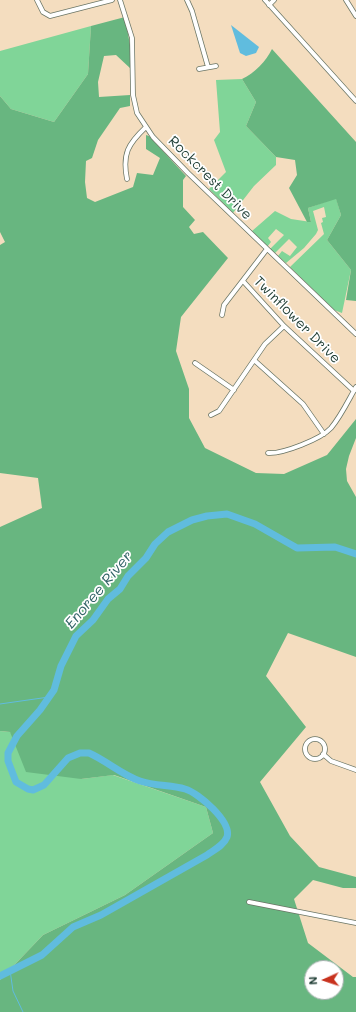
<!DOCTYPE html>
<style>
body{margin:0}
#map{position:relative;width:356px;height:1012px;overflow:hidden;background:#f4ddbf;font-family:Mali,sans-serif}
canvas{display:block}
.north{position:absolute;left:304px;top:960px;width:40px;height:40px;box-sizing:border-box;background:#fff;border:1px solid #a5b1ae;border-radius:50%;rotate:267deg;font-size:11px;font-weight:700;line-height:16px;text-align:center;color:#1f3d34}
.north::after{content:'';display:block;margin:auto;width:14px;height:18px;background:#c8321e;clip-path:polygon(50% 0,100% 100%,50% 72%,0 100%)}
</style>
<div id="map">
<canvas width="356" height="1012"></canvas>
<div class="north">N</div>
</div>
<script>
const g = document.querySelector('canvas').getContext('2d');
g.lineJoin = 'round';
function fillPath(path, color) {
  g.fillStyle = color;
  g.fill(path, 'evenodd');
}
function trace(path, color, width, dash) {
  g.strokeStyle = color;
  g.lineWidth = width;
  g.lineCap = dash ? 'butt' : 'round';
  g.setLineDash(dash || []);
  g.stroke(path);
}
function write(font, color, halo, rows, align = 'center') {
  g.font = font + ' Mali,sans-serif';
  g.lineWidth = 3.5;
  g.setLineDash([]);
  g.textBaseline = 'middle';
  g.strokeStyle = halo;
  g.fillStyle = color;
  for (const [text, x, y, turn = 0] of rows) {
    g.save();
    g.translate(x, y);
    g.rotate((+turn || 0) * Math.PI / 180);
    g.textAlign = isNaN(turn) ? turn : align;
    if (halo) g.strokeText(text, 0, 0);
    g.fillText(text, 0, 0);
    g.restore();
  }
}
fillPath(new Path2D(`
 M91 26 88 74 54 122 11 109 0 96V51Z
 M242 79 256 102 246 126 276 157V165L254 186 233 213 209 189 226 172 214 140 220 132 216 80Z
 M336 198 341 215 327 240 351 270 342 313 334 310 290 267 324 234 321 223 323 222 322 218 326 217 324 207 313 211 318 230 316 234 304 248 286 263 278 256 282 251 290 256 297 247 289 239 275 253 270 249 284 235 276 229 268 238 271 242 267 247 252 231 275 211 291 219 311 222 308 208Z
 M0 731 10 732 81 779 113 775 206 807 213 833 125 895 43 935 0 980Z`), '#80d598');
fillPath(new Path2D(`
 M125 17 130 45 131 69 116 55 104 56 98 82 99 97 130 95V106L120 108 98 140 92 158 86 161 85 182 87 198 95 202 133 187 137 173 153 175 160 158 146 149V135L149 136 186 176 183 180V207L195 220 189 227 194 234 203 232 228 258 181 317 176 351 189 389V418L205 448 256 473 284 474 327 455 356 419V438L349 456 346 469 347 481 356 497V657L288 633 266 676 306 727 260 782 290 836 319 867 356 877V888H343L313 880 294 899 308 943 353 977H356V1012H0V980L43 935 125 895 213 833 206 807 114 775 81 779 26 772 10 732 0 731V527L42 508 38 478 0 473V245L5 242 0 232V96L11 109 54 122 88 74 91 26ZM312 968H336V992H312Z
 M272 49 356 142V301L346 300 351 270 327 240 341 215 336 199 308 208 311 222H307L289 188 297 175 295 160 276 157 246 126 256 102 242 79C255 73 266 61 272 49Z`), '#68b680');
fillPath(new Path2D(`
 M231 25 259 47 256 53 246 56 240 53Z`), '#60bcde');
trace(new Path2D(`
 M0 704 49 697
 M10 970 13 991 23 1012`), '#60bcde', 1);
trace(new Path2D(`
 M0 976 42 955 73 927 101 915 207 855C214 850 224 845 227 837 232 822 199 793 185 789 171 785 155 786 140 781 122 775 107 761 89 753H80L68 758 44 785 33 790 28 789 16 782 8 761V753L17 736 40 710 54 690 61 666 76 636 93 620 108 599 120 589 128 576 146 558 155 544 168 532 192 520 207 516 227 514 255 524 297 548 335 547 356 554`), '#60bcde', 7);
const street = new Path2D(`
 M37 0 43 12 50 16 112 0
 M120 0 132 38 133 95 137 113 153 137 188 173 356 334
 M187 0 192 11 208 67
 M265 0 356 101
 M346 0 356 16
 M269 5 274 0
 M199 69 216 66
 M127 179C122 154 128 144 146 127
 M243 281 284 326 354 391
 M222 315 224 305 267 249
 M254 360 303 404 324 434
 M195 363 234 390
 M211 415 219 411 265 344 284 326
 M268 453C283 454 321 439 331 428 341 416 348 401 356 387
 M305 749a10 10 0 1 1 20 0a10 10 0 1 1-20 0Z
 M323 754 331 761 356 770
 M249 902 356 923`);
trace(street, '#6a7565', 5.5);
trace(street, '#fff', 4);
write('14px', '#1f3d34', '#fff', [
 ["Rockcrest Drive",210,178,45],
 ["Twinflower Drive",297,320,45]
]);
write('italic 15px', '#326367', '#fff', [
 ["Enoree River",99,590,-50]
]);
</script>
